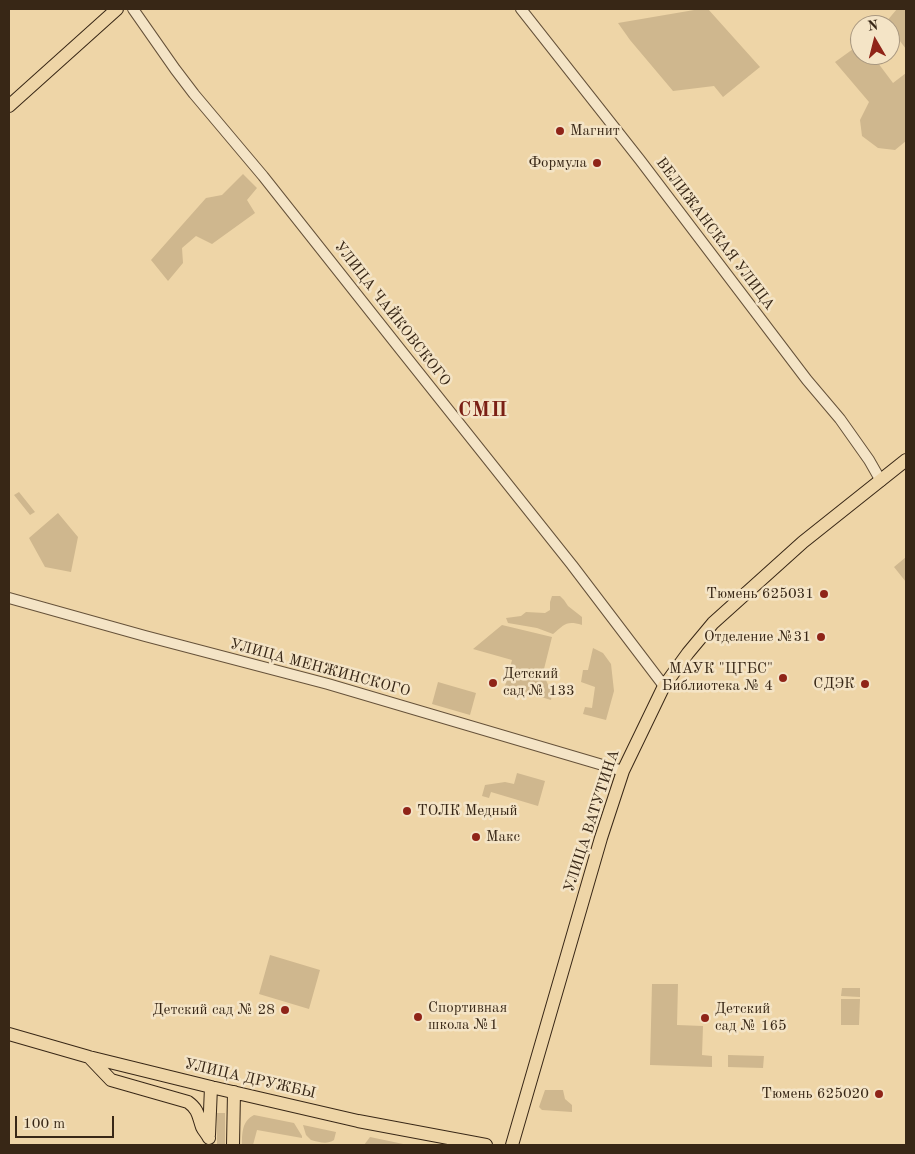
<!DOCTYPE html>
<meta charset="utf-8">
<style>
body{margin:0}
#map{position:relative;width:915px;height:1154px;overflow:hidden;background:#eed5a7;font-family:"Old Standard TT",serif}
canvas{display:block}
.frame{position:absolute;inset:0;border:10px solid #382716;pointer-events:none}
.north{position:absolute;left:850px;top:15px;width:50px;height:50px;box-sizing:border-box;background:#f4e4c6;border:1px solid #a99880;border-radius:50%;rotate:352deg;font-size:14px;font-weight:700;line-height:20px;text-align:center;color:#382716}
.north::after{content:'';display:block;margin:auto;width:18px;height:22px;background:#8f2418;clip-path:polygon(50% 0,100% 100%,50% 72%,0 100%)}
.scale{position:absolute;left:15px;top:1116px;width:99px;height:22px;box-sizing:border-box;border:2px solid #382716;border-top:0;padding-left:6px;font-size:15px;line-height:18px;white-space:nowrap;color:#382716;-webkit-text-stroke:4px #f4e4c6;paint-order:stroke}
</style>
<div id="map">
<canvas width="915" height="1154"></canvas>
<div class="frame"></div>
<div class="north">N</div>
<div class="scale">100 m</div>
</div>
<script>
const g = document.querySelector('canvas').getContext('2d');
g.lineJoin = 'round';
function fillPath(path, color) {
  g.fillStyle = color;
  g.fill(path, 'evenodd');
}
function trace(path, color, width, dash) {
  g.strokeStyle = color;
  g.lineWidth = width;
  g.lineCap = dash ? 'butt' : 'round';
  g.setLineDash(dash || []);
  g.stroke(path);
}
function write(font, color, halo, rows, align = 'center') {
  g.font = font + ' "Old Standard TT",serif';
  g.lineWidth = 5;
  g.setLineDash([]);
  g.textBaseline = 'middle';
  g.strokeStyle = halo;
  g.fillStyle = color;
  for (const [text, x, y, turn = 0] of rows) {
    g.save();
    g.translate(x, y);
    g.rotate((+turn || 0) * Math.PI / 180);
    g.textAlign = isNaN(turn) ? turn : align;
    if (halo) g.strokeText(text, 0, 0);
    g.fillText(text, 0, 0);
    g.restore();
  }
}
fillPath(new Path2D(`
 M700 9H708L760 67 723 97 714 86 673 91 630 40 618 23Z
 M897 9H906V49L890 28V25H888L886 22Z
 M860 44V55H872L893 83 906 73V141L895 150 878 148 862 136 860 120 869 102 835 62Z
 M243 174 257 188 247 200 255 213 212 244 196 236 182 248 183 263 168 281 151 260 206 198 222 195Z
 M19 492 35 512 30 515 14 495Z
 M58 513 78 537 71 572 45 567 29 538Z
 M906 557V582L894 567Z
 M552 596H560L564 600 568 606 582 617V625C566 620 564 625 553 634L537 628 508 623 506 618 521 616 526 612 545 613 550 610V602Z
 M502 625 552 637 543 673 552 694 551 700 505 686 512 660 473 649Z
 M593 648 603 653 611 664 614 691 606 720 583 714 585 707 592 708 595 687 581 682 583 670H588Z
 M438 682 476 693 470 715 432 704Z
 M517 773 545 781 538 806 491 792 489 798 482 796 485 785 505 782 514 784Z
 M270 955 320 970 309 1009 259 994Z
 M652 984H678L677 1025 703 1026 702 1055 712 1056V1067L650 1065Z
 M842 988H860V997L841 996Z
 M841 999H860L859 1025H841Z
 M728 1055 764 1056 763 1068 728 1067Z
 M545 1090H563L565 1099 572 1105V1112L542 1110 539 1107Z
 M217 1113H225V1145H217Z
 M254 1115 294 1123 302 1136V1138L257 1130 253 1145H242C242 1133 242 1121 254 1115Z
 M303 1125 336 1132 334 1140C327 1145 319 1142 311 1140L306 1135Z
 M370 1137 408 1145H364Z`), '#cfb78e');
const minor = new Path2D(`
 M133 9 175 69 194 94 263 176 400 349 572 565 664 686
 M521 9 640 160 807 380 840 419 869 460 881 481
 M9 598 145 636 328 684 623 771`);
const major = new Path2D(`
 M9 106 117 9
 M9 1034 89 1057 211 1087 358 1121 486 1145
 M89 1057 111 1080 188 1102C199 1110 198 1116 202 1127 204 1131 207 1134 209 1138
 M209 1135 211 1087
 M233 1145 234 1092
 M512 1145 601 838 623 771 664 686 688 653 713 623 803 542 906 460`);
trace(minor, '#66523a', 12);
trace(major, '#382716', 14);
trace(minor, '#f4e4c6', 10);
trace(major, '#eed5a7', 12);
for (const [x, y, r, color] of [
 [560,131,5,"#8f2418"],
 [597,163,5,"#8f2418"],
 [824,594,5,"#8f2418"],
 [821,637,5,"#8f2418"],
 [783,678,5,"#8f2418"],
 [493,683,5,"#8f2418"],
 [865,684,5,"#8f2418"],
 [407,811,5,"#8f2418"],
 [476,837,5,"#8f2418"],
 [285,1010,5,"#8f2418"],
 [418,1017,5,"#8f2418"],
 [705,1018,5,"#8f2418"],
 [879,1094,5,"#8f2418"]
]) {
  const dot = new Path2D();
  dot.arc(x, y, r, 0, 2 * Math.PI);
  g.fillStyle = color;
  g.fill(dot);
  trace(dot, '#f4e4c6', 2);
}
write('15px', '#382716', '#f4e4c6', [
 ["Магнит",570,131,"left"],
 ["Формула",587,163],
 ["Тюмень 625031",814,594],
 ["Отделение №31",811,637],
 ["МАУК \"ЦГБС\"",773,669],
 ["Библиотека № 4",773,686],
 ["Детский",503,674,"left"],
 ["сад № 133",503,691,"left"],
 ["СДЭК",855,684],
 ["ТОЛК Медный",417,811,"left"],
 ["Макс",486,837,"left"],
 ["Спортивная",428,1008,"left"],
 ["школа №1",428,1025,"left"],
 ["Детский",715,1009,"left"],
 ["сад № 165",715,1026,"left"],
 ["Детский сад № 28",275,1010],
 ["Тюмень 625020",869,1094]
], 'right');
write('15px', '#382716', '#f4e4c6', [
 ["ВЕЛИЖАНСКАЯ УЛИЦА",715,234,53],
 ["УЛИЦА ЧАЙКОВСКОГО",392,314,52],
 ["УЛИЦА МЕНЖИНСКОГО",320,668,15],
 ["УЛИЦА ВАТУТИНА",592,821,-72],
 ["УЛИЦА ДРУЖБЫ",250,1079,13]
]);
g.letterSpacing = '1px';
write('bold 20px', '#7a1f14', '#f4e4c6', [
 ["СМП",483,411]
]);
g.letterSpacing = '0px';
</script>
